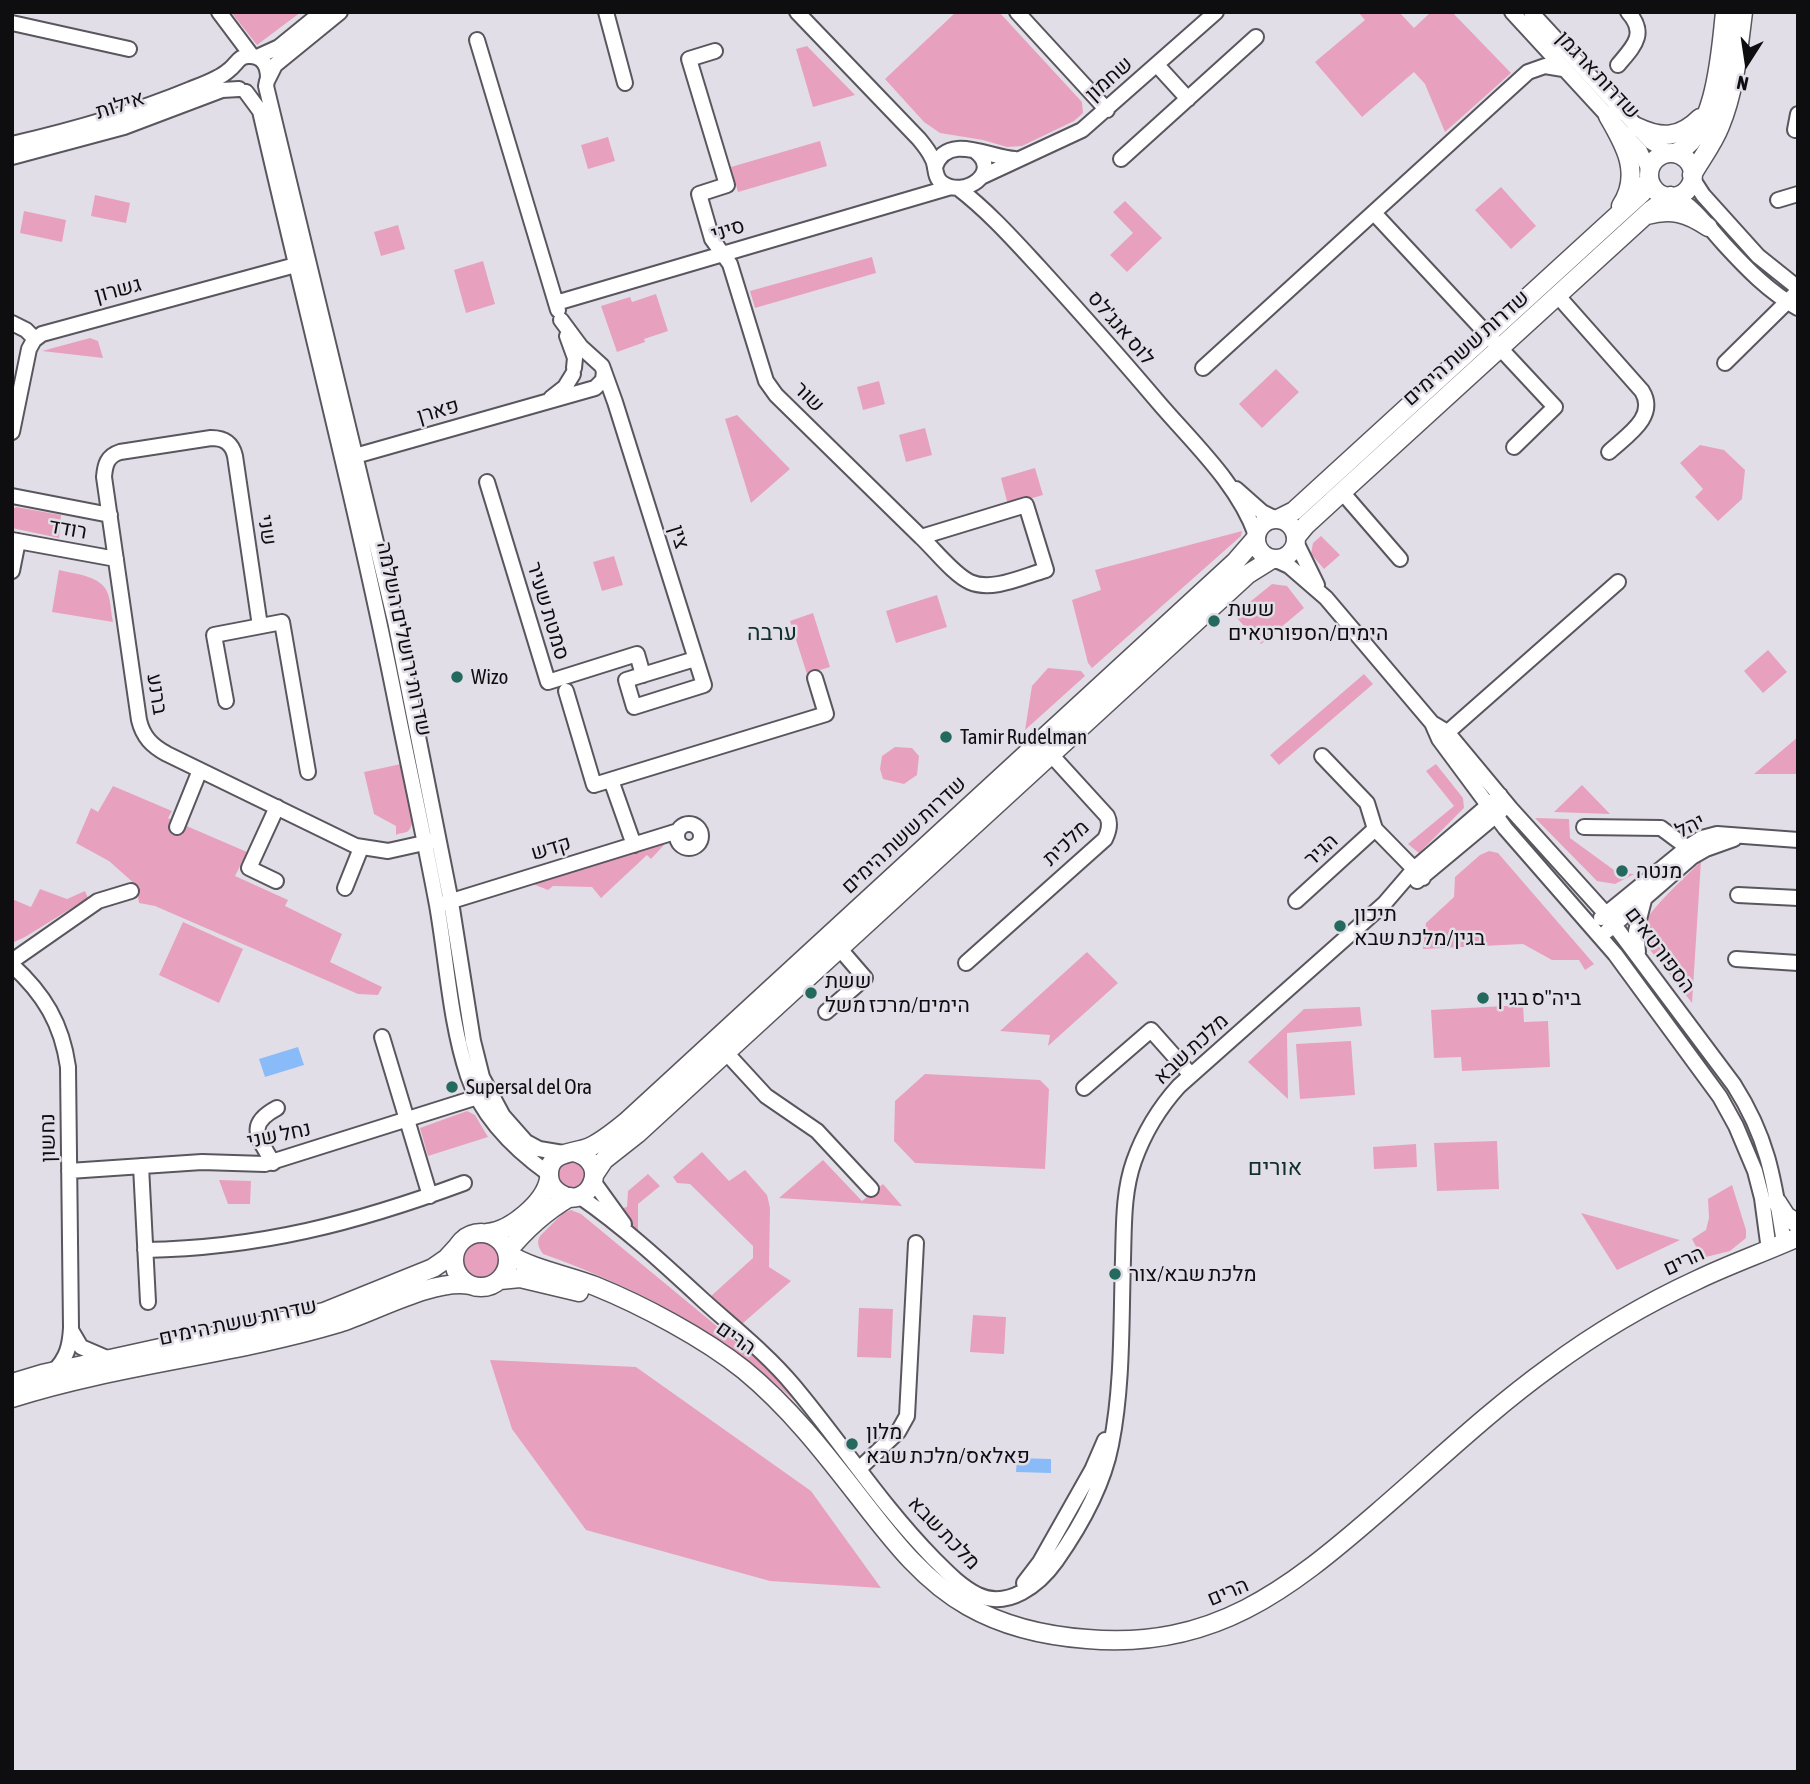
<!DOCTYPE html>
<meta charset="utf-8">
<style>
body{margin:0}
#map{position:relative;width:1810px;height:1784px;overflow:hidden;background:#e2dee8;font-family:"Asap Condensed",sans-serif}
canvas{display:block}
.frame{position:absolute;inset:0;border:14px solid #0e0d10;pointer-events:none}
.north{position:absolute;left:1712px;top:28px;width:70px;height:70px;-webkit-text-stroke:5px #e2dee8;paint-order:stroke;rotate:192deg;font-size:19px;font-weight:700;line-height:28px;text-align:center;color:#0e0d10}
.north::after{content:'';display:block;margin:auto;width:24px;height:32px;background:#0e0d10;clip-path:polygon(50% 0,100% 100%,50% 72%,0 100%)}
</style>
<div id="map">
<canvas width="1810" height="1784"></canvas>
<div class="frame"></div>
<div class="north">N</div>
</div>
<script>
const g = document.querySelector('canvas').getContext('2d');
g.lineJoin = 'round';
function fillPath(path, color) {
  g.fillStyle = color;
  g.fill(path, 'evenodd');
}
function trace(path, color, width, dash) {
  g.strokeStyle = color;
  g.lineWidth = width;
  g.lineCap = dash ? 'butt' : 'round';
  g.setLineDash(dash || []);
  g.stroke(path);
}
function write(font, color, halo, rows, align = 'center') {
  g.font = font + ' "Asap Condensed",Heebo,sans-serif';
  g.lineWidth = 5;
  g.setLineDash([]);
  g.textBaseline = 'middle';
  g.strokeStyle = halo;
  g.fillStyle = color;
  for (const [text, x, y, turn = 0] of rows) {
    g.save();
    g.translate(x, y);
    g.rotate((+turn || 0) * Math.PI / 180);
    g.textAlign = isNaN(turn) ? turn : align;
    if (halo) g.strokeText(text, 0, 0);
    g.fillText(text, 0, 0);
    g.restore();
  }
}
fillPath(new Path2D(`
 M231 12H301L257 45Z
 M956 12H999L1082 102 1083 113 1074 121 1022 146 1007 147 983 140 940 133 924 122 885 79Z
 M1358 12H1399L1414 28 1431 12H1452L1511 73 1445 132 1425 84 1414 72 1362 117 1315 62 1365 20Z
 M807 46 855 95 813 107 796 49Z
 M608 137 615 161 588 169 581 145Z
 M820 141 827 166 738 192 731 167Z
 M1501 187 1536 226 1511 249 1475 210Z
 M95 195 130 203 126 223 91 216Z
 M1125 201 1162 238 1127 272 1110 255 1133 233 1113 212Z
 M24 211 66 220 62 242 20 233Z
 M398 225 405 249 381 256 374 232Z
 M872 257 876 273 755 308 750 291Z
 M483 261 495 304 466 313 454 270Z
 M656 294 668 331 644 339 645 342 617 352 601 306 630 297 632 302Z
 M90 338 98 341 103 358 42 351Z
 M1276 369 1299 392 1262 428 1239 404Z
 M879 381 885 404 863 410 857 387Z
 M737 415 790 469 751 503 725 419Z
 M925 428 932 455 906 462 899 435Z
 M1700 445 1724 450 1745 470 1742 499 1718 521 1695 497 1703 489 1680 463Z
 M1035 468 1043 495 1008 505 1001 478Z
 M16 507 61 515 59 538 12 528V510Z
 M1242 531 1241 536 1092 668 1088 663 1072 600 1101 590 1095 570Z
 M1321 536 1340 555 1324 569 1311 554 1313 543Z
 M614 556 623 585 602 591 593 562Z
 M59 570C75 574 103 576 108 594 111 603 111 613 113 622L52 612Z
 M1272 584 1287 586 1304 608 1261 644 1234 615Z
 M937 595 947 627 896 643 886 611Z
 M813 613 830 667 807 674 790 621Z
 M1768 650 1787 672 1763 693 1744 671Z
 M1048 668 1081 671 1085 676 1025 730 1032 686Z
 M1364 674 1373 684 1279 765 1270 755Z
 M1798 737V774H1754Z
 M895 747 912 748 919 756 917 775 904 784 883 779 880 769 882 756Z
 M401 764C404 777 421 824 407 832 407 832 397 834 396 835V826L374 814 364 772Z
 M1436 764 1463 798 1464 808 1419 853 1408 844 1454 806 1426 771Z
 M1582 785 1610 814 1554 812Z
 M113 786 172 811 168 818 247 852 235 876 288 900 285 906 342 934 330 962 382 987 378 995 358 994 155 906 139 903 136 885 109 861 76 843 91 808 98 812Z
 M1535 818 1569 819 1570 838 1618 873 1634 874 1615 884 1597 881Z
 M662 843 664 845 651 859 647 855 601 898 592 887 553 886 548 890 533 884Z
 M1489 851 1498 853 1594 964 1585 970 1579 960H1552L1523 944 1423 949 1426 923 1454 897 1455 877 1480 855Z
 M1701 861 1692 1003 1651 951C1645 943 1642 935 1644 925 1648 910 1689 874 1701 861Z
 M40 889 67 899 85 891 88 898 25 937 12 943V899L31 907Z
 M183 922 243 949 219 1003 159 975Z
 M1087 952 1118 983 1048 1046 1050 1035 1000 1031Z
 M1523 1005 1524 1022 1548 1021 1550 1067 1462 1071 1461 1057 1434 1058 1431 1010Z
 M1360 1007 1362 1026 1287 1033 1288 1099 1248 1062 1304 1009Z
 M1351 1041 1355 1095 1300 1099 1296 1044Z
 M925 1074 1040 1080 1049 1089 1045 1169 915 1163 894 1141 895 1101Z
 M467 1111 475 1115 488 1137 428 1156 420 1128Z
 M1497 1141 1499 1189 1437 1191 1434 1143Z
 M1416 1144 1417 1167 1374 1169 1373 1147Z
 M702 1152 729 1181 745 1170 767 1195 770 1208 769 1267 791 1281 742 1324 710 1297 753 1258V1246L690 1184 677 1183 673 1177Z
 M576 1155 591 1179 567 1194 552 1170Z
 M823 1160 862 1201 883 1184 902 1206 779 1198Z
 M648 1174 660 1186 638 1204V1234L629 1227 619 1209 627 1207 628 1191Z
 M219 1180 251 1181 250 1204H228Z
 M1732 1185 1746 1230V1238L1730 1251 1702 1258 1692 1239 1706 1230 1709 1218 1708 1199Z
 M571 1210 581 1214 765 1366 797 1403C777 1385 757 1367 735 1351 676 1309 611 1278 543 1254 539 1248 536 1243 540 1236L563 1213Z
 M1581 1213 1680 1240 1617 1270Z
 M457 1260a24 24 0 1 1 48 0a24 24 0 1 1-48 0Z
 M859 1308 893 1309 891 1358 857 1357Z
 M973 1315 1006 1317 1004 1354 970 1352Z
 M490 1360 636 1367 811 1491 881 1588 770 1581 586 1530 512 1429Z`), '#e7a1be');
fillPath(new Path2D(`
 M298 1047 304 1065 265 1077 259 1059Z
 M1017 1458 1051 1459V1473L1016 1472Z`), '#8abbf9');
const minor = new Path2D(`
 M219 12 252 56
 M606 12 625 83
 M797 12 919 139C924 145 929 151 932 158 937 166 933 176 942 183 964 199 1003 172 975 151
 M1017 12 1107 110
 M1512 12 1640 151 1649 170
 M1531 12 1651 142 1669 153
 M12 23 129 49
 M477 40 558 310
 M715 51 689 59 727 185 699 194 712 239 730 264 766 381 776 395 921 537
 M257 57 279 47 322 12
 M1157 65 1188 99
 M1618 65C1633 47 1648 34 1628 12
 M267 81 266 86 395 621 451 902 473 1041 482 1077 503 1116 526 1142 539 1149 563 1153
 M267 81 275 65 340 12
 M246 92 260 111C306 312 358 511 398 713 411 777 425 841 437 905 447 962 450 1022 468 1076 482 1118 514 1149 549 1174
 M1795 130 1798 114
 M12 144C73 130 133 113 191 89 204 84 219 79 229 70 237 64 239 55 250 56 263 56 268 66 268 78
 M12 157 124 127 222 90 239 89
 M1121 159 1256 37
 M935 167C947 132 990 158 1015 159
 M981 177 1082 130 1216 12
 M1692 178 1703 195 1758 256 1798 288
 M958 188C988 211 1013 239 1038 266 1079 311 1119 356 1158 402 1193 443 1238 484 1256 535
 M1673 196C1694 205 1709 228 1724 244 1746 268 1769 292 1798 308
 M1778 200 1798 194
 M1374 213 1555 407 1514 447
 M1557 295 1642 391C1658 417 1626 436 1609 452
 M556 303 951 187
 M561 320 581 347 602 366 615 402 704 685 634 707 626 680 695 659
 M12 323 26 330 35 339
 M567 336 575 358 574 368
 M1725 363 1794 295
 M1203 368 1528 72 1545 66 1563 69
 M551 398 565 387 573 374
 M12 432 29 349 34 340 42 334 303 263
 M348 458 595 388 603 380 604 371
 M487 482 548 682 637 654 643 675
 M1236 489 1262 512 1276 519
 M1342 492 1400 559
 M12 496 110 515
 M1026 505 1046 570C1024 576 992 592 970 582 954 575 934 549 921 537Z
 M12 540 116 559
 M1296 542 1317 585
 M1276 560 1289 566 1326 598 1432 723 1439 739 1505 828 1615 954 1720 1097 1736 1126 1755 1171 1762 1198 1769 1250
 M12 571 18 541
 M260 626 235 456C232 443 224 438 211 438L120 452C107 456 105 465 104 477L139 720C143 737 152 746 167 754L356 846 388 851 433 841
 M566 691 594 785 826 714 815 678
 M226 701 214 635 282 622 308 772
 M1432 723 1447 732 1511 809 1606 914 1734 1085C1769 1140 1774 1181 1784 1243
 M1441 738 1618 582
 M1322 756 1367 803 1375 829 1423 878
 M611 780 634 845
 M677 836a12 12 0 1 1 24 0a12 12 0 1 1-24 0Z
 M177 827 200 770
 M1584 827 1661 828 1692 851
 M276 881 249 868 277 807
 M1417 881 1501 811
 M345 888 361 848
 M1738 895 1798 898
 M1296 901 1375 829
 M442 904 678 831
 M1601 918 1688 847 1702 838 1717 834 1798 840
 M1607 931 1692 857 1706 849 1734 839
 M1638 952 1636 931 1644 900
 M1736 959 1798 963
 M12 961 98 901 131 891
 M966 963 1105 839C1109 831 1111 824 1107 816L1045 748
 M12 965C44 994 62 1024 68 1067L71 1328C70 1346 67 1358 54 1371
 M826 1012 865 978 833 941
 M382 1037 430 1196
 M720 1046 766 1096 817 1131 871 1189
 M1084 1088 1151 1030 1191 1075
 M273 1163C259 1138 245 1125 277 1108
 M141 1166 148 1302
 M69 1171 202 1162 265 1164 484 1095
 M593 1181 624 1224
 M579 1196C624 1227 664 1264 704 1301 734 1328 767 1354 793 1385 841 1442 881 1505 933 1558 946 1571 960 1586 978 1595 1008 1609 1039 1585 1056 1561 1080 1527 1103 1486 1111 1445 1123 1385 1121 1321 1123 1259 1124 1226 1123 1192 1134 1161 1144 1133 1159 1108 1179 1086L1384 904 1415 868 1500 795
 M145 1250C260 1248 356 1223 464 1183
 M71 1330 81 1347 109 1359
 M859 1469 898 1432 907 1416 916 1243
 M1024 1583 1040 1562 1092 1470 1105 1440`);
const major = new Path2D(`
 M1608 116C1625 145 1642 174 1621 206
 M1637 127C1662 139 1680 138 1700 118
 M1675 153C1716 137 1721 50 1725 12
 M1649 175a22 22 0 1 1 44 0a22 22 0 1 1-44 0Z
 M1692 175C1701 159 1713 144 1720 126 1735 90 1738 51 1743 12
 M1647 215C1671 208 1688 213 1708 227
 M1256 539a20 20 0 1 1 40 0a20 20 0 1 1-40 0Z
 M1278 519 1294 511 1609 223 1642 193 1649 179
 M1296 537 1306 525 1342 492 1651 210 1670 196
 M574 1152C613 1162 588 1213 559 1193 553 1189 549 1182 549 1175 548 1150 575 1154 590 1147 603 1141 615 1131 626 1122L1236 561 1256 538
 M594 1175 604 1160 637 1134 1248 574 1272 559
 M1777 1202 1786 1216 1798 1224
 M454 1260a27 27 0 1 1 54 0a27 27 0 1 1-54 0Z
 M487 1233C511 1231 545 1202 549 1179
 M507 1252C524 1231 546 1211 570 1197
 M508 1254C534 1270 567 1275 595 1286 642 1305 704 1338 744 1370 789 1407 824 1452 859 1497 891 1538 922 1580 968 1606 1005 1627 1046 1636 1087 1639 1213 1650 1288 1590 1377 1513 1434 1464 1489 1411 1550 1367 1596 1333 1645 1304 1697 1280 1730 1264 1765 1252 1798 1237
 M500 1280 520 1278 579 1292
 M12 1383 42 1374 324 1312 433 1268 446 1259 457 1247
 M12 1398C119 1364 232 1355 339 1323 374 1312 435 1278 470 1285`);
trace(minor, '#59565e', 18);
trace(major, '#59565e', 21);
trace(minor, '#fff', 14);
trace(major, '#fff', 18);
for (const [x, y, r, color] of [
 [1214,621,7,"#23695e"],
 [457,677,7,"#23695e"],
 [946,737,7,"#23695e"],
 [1622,871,7,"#23695e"],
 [1340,926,7,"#23695e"],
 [811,993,7,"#23695e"],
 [1483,998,7,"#23695e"],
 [452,1087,7,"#23695e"],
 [1115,1274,7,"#23695e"],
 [852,1444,7,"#23695e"]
]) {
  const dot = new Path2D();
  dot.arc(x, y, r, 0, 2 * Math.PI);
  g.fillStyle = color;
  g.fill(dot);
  trace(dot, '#e2dee8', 2.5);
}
write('21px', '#0e0d10', '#e2dee8', [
 ["שדרות ארגמן",1598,75,47],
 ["שחמון",1109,79,-42],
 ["אילות",120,105,-18],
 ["סיני",728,230,-17],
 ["גשרון",118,290,-15],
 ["לוס אנג'לס",1121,328,49],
 ["שדרות ששת הימים",1466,348,-42],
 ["שור",809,397,45],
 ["פארן",438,411,-16],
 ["רודד",68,529,10],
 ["שני",267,530,81],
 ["צין",679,537,73],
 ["סמטת שעיר",548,611,73],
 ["שדרות ירושלים השלמה",404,639,78],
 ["ברנע",157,694,81],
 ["יהל",1690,826,-26],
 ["שדרות ששת הימים",904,835,-43],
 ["מלכית",1066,843,-44],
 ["קדש",551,848,-17],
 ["הגיר",1321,850,-42],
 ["הספורטאים",1660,950,53],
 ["מלכת שבא",1191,1049,-43],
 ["נחל שני",279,1135,-12],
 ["נחשון",48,1138,-91],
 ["הרים",1684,1261,-25],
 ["שדרות ששת הימים",238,1322,-12],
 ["הרים",736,1338,35],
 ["מלכת שבא",944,1533,46],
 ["הרים",1228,1592,-23]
]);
write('21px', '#0e0d10', '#e2dee8', [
 ["ששת",1228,609],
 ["הימים/הספורטאים",1228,633],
 ["Wizo",471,677],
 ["Tamir Rudelman",960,737],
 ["מנטה",1636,871],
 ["תיכון",1354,914],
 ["בגין/מלכת שבא",1354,938],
 ["ששת",825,981],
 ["הימים/מרכז משל",825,1005],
 ["ביה\"ס בגין",1497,998],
 ["Supersal del Ora",466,1087],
 ["מלכת שבא/צור",1129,1274],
 ["מלון",866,1432],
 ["פאלאס/מלכת שבא",866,1456]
], 'left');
write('23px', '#10312b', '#e2dee8', [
 ["ערבה",772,633],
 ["אורים",1275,1168]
]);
</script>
